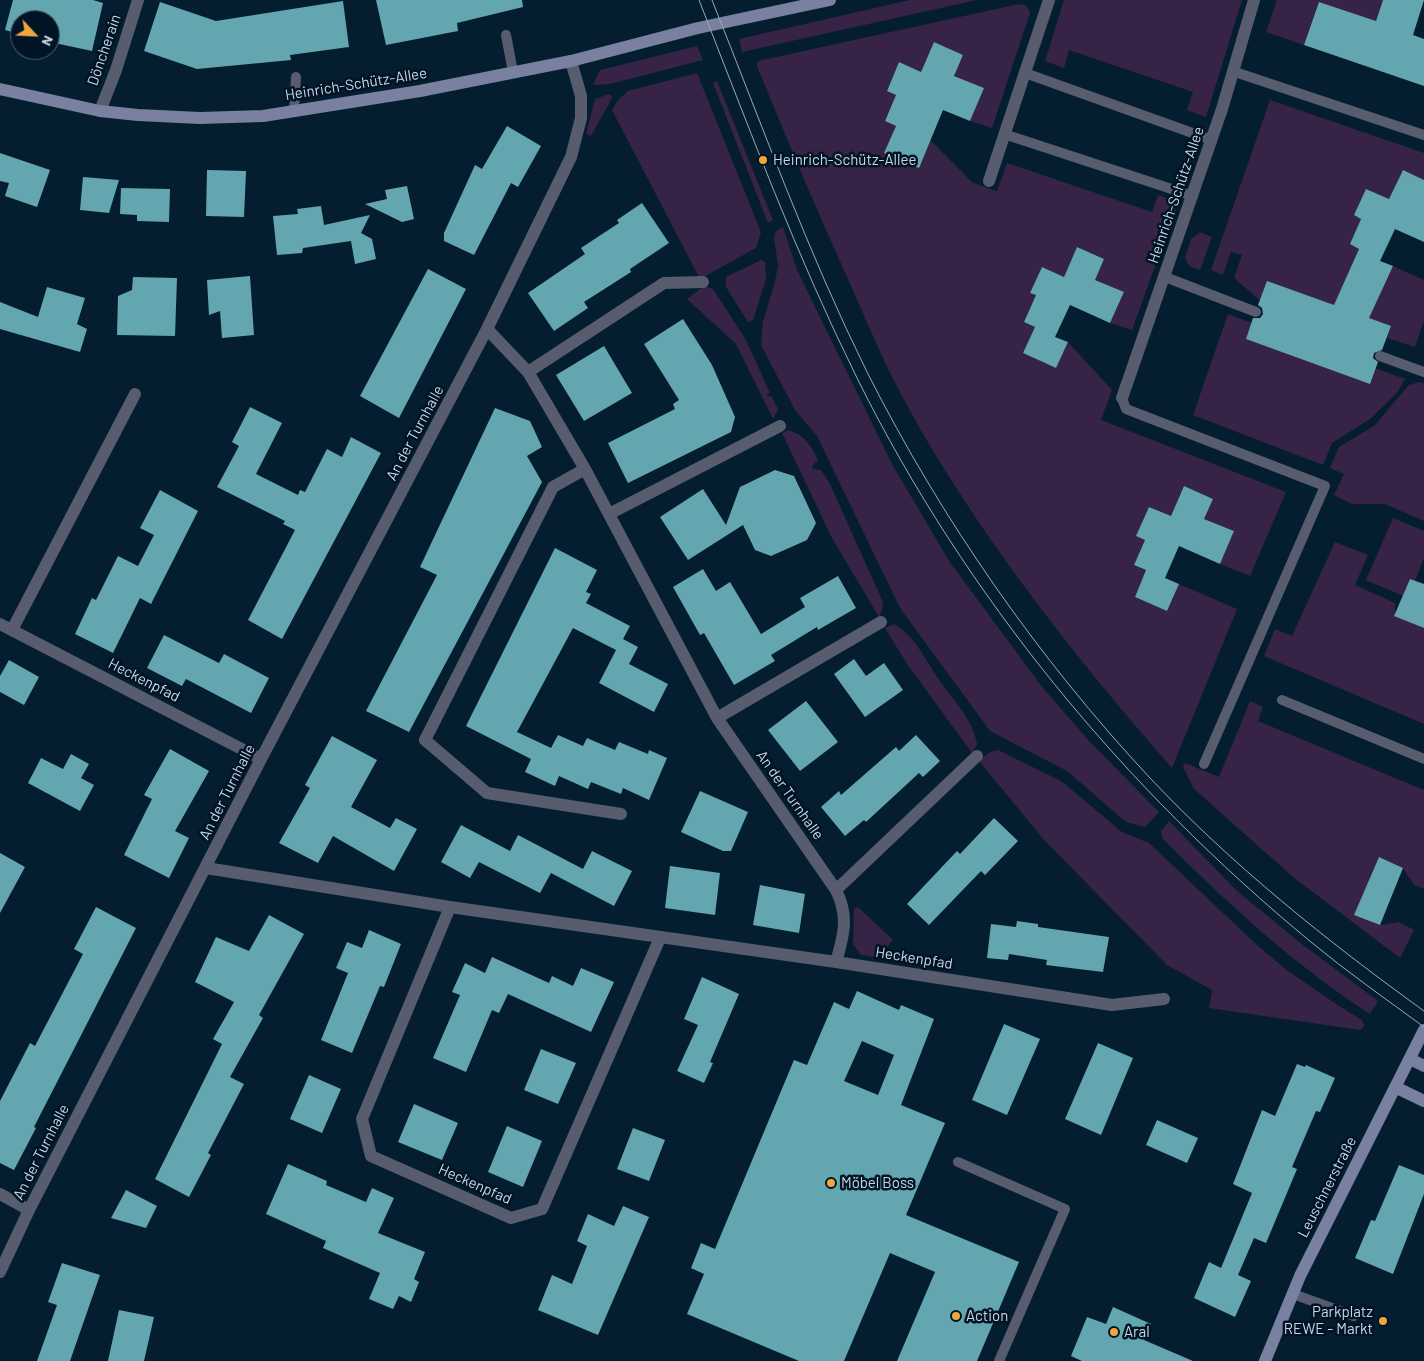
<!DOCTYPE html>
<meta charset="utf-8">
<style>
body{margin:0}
#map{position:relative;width:1424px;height:1361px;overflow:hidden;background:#041e2f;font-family:Barlow,sans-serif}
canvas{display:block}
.north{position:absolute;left:10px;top:10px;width:50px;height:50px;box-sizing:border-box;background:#001425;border:1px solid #506271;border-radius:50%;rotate:115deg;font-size:14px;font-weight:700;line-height:20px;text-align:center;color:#c8d7e3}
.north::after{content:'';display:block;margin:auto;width:18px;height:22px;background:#f1a540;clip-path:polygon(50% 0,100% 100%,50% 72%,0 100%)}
</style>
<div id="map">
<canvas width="1424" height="1361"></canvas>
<div class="north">N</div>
</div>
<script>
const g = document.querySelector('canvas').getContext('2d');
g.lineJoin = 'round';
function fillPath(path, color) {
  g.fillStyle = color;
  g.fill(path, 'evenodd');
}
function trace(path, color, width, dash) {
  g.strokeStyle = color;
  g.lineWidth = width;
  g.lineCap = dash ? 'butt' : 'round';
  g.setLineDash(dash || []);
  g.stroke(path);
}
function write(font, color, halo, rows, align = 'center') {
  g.font = font + ' Barlow,sans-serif';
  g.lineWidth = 5;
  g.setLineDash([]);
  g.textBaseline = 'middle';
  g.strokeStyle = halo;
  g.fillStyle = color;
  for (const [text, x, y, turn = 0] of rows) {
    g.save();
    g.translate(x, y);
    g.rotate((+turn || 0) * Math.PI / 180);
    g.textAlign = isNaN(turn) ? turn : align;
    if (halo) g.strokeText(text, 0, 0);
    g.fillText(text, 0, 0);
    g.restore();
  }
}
fillPath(new Path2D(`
 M910 0H977L742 52 739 39Z
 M1064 0H1242L1206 117 1187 110 1193 92 1069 50 1064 68 1045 61Z
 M1277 0H1383L1376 21 1319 2 1304 45 1266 32Z
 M1019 4 1027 6 1030 13 992 128 970 121 984 88 954 76 963 55 934 42 921 72 899 62 887 90 896 95 885 121 896 126 884 153 930 140 973 183 997 191 1007 163 1152 212 1158 195 1178 202 1132 330 1110 323 1124 293 1095 280 1104 259 1077 247 1064 277 1042 267 1030 293 1036 295 1024 322 1035 327 1023 353 1056 368 1068 342 1112 390 1101 420 1286 492 1250 576 1220 564 1234 531 1204 519 1213 499 1184 486 1171 516 1149 507 1137 536 1145 540 1134 565 1146 570 1135 597 1167 611 1179 584 1237 609 1172 768C1067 648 962 515 890 373 876 344 864 315 851 286 818 213 787 140 757 66L758 61Z
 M697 46 703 60 610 84 593 85 600 70Z
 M697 73 761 232 756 248 700 279 612 110 618 100 628 91Z
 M717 81 773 220 768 223 713 83Z
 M609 94 612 96 611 100 591 136 586 134 595 99Z
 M1270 100 1424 153V180L1403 170 1389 199 1366 189 1354 215 1361 219 1350 244 1359 249 1347 276 1393 266 1424 280V321L1415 347 1387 338 1391 326 1260 300 1234 278 1242 255 1231 252 1223 275 1211 270Z
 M783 227 797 270 892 464 949 561 1043 688 1091 743 1159 812 1145 827 1126 822 1067 771 990 731 900 608 817 436 795 410 761 345 763 322 775 281 778 266 774 237 776 231Z
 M1200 232 1212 237 1200 270 1189 266 1185 258 1191 239Z
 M761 260 765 262 766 279 753 320 748 322 726 287V277Z
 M704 286 713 289 746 340 770 393 766 395 772 397 778 409 773 419 736 344 687 299Z
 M1228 314 1252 323 1405 379 1397 393 1370 419 1332 443 1323 465 1193 415Z
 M1419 382 1424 383V521L1385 504H1352L1334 495 1344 474 1330 468 1339 447 1374 426 1409 385Z
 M789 430C805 436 811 445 818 460L812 466 813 469 821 470 830 484 882 600 883 607 879 617 832 538 782 433Z
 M1393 518 1424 531V558L1415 581 1410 579 1403 596 1366 580Z
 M1335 542 1368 555 1355 585 1395 603V616L1424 628V724L1264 656 1275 629 1292 636Z
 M894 624C915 636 925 659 938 678 952 699 973 719 977 744L972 753 907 664 885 628Z
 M1250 701 1263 707 1258 721 1424 790V889L1414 885 1403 868 1379 857 1355 914 1380 925 1399 922 1414 930 1400 958 1293 877 1194 789 1183 767 1185 763 1219 777Z
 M998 750 1061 781 1122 832 1149 843 1257 945 1288 971 1339 1006 1362 1020 1365 1026 1360 1030 1209 1008 1212 990 1167 965 1044 840 979 761 990 752Z
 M1169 821 1237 891 1303 945 1378 1001 1370 1014C1293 964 1227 903 1162 838L1161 831Z
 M858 907 893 940 878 958 861 955 853 944 854 909Z`), '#372345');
fillPath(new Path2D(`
 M13 0H93L103 3 92 51 50 42V20H20V34L5 30Z
 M376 0H522L523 7 457 23 458 31 386 45Z
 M1383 0H1424L1413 35 1424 39V86L1304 45 1319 2 1376 21Z
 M343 1 349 47 290 55 291 60 197 69 144 51 160 2 216 21Z
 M934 42 963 55 954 76 984 88 970 121 943 110 919 168 884 153 896 126 885 121 896 95 887 91 899 62 921 72Z
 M507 126 541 146 518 187 511 183 474 255 444 241V233L475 165 482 169Z
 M0 153 50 170 37 207 5 196 9 183 0 181Z
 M207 170 246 171 244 217 206 216Z
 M1403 170 1424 180V242L1395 229 1380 261 1393 266 1369 318 1391 326 1382 350 1374 353 1373 358 1378 362 1370 384 1246 339 1253 318H1260L1263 314 1262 308 1258 305 1267 281 1334 305 1359 249 1350 244 1361 219 1354 215 1366 189 1389 199Z
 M83 177 119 180 109 213 80 210Z
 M407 186 414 219 402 222 365 204 387 199 385 190Z
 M121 188 170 189 169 222 137 221V215L120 214Z
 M642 203 669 243 630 269 631 272 584 302 588 308 554 331 528 293 585 254 581 248 619 223 617 220Z
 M321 206 324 225 370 215 361 233 372 239 376 259 355 264 351 241 303 248 302 253 277 255 273 216 298 214 297 209Z
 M1077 247 1104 259 1095 280 1124 292 1110 323 1070 305 1055 337 1068 342 1056 368 1023 353 1035 327 1024 322 1036 295 1030 293 1042 267 1064 277Z
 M428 269 466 289 399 418 360 396Z
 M250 276 254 335 222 338 220 311 209 315 207 280Z
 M133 277 177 278 175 336 117 335 118 296 132 290Z
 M47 287 85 298 77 324 87 329 80 352 0 329V302L38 317Z
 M683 319 712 365 735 417 731 432 628 483 608 443 675 409 673 404 679 400 644 344Z
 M604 346 632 393 584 421 556 375Z
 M250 407 282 423 256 474 298 495 300 490 305 492 327 449 342 457 351 437 381 453 282 639 248 620 295 530 283 524 285 521 217 487 239 446 232 442Z
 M495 408 530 421 542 447 527 456 542 482 409 732 366 711 437 575 420 567Z
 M775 470 794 476 816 523 807 540 771 556 755 550 743 525 688 560 660 517 703 489 726 525 740 487Z
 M1184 486 1213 499 1204 519 1234 531 1220 564 1179 546 1165 578 1179 584 1167 611 1135 597 1146 570 1134 565 1145 540 1136 536 1149 507 1171 516Z
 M160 490 198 511 151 604 140 598 113 653 75 634 92 598 96 600 118 556 138 566 154 535 140 528Z
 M555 548 597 570 586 592 591 594 586 603 630 626 623 639 638 647 629 664 668 684 654 712 599 683 616 650 573 628 517 732 551 748 558 735 583 746 587 738 615 750 619 742 648 754 649 750 667 758 649 800 623 788 621 794 591 782 588 789 559 776 555 786 525 772 531 759 466 726Z
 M703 569 716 591 730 582 761 634 805 607 800 598 838 576 856 608 818 630 817 627 771 655 775 661 734 685 704 633 700 635 673 587Z
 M1410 579 1424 584V628L1394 616Z
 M164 635 219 663 224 654 269 678 251 713 186 679 182 686 147 668Z
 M854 659 866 676 884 663 903 690 865 717 834 674Z
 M9 660 39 677 24 705 0 692V676Z
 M806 701 838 742 800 771 768 730Z
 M916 735 940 761 923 777 919 773 866 822 864 820 845 836 821 807 839 791 841 795 896 747 899 751Z
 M332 736 377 760 351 807 390 828 396 818 417 829 394 871 333 836 318 863 279 843 310 788 305 785Z
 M170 749 209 771 175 831 189 838 169 878 124 855 152 799 144 795Z
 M71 754 89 764 81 778 94 785 80 811 28 783 41 758 63 769Z
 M700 791 748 812 731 851H723L681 832Z
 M994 818 1018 841 985 875 981 871 929 925 907 904 957 851 960 854Z
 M461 825 510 851 518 835 583 869 592 851 632 871 614 906 551 873 540 893 479 862 470 878 441 862Z
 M0 853 25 867 0 913Z
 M1379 857 1403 868 1380 925 1354 915Z
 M670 866 720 873 715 915 665 908Z
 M760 885 805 894 799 933 753 925Z
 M96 907 136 928 34 1127 36 1128 14 1170 0 1163V1101L30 1043 35 1046 83 954 74 949Z
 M269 915 304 934 259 1015 263 1018 230 1077 244 1084 208 1153 211 1155 189 1197 155 1179 222 1044 213 1039 234 1002 195 982 216 937 249 951Z
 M1017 921 1038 924V927L1109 937 1103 972 1046 965 1047 960 1009 954 1008 960 987 958 991 924 1016 927Z
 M369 930 401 944 384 987 380 986 352 1053 321 1040 348 973 336 968 347 942 362 948Z
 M492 957 549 983 552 976 573 986 581 968 614 982 591 1032 508 994 499 1013 492 1010 466 1072 433 1058 460 995 452 992 465 963 485 973Z
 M702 977 739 994 710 1062 713 1063 704 1083 677 1071 698 1025 684 1019Z
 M857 991 899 1010 901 1005 934 1019 901 1105 945 1123 906 1215 1019 1262 977 1361H897L935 1272 890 1253 844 1361H799L687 1314 704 1274 691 1268 701 1243 715 1249 794 1060 807 1065 834 1002 849 1009ZM862 1041 894 1055 878 1095 844 1081Z
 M1004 1024 1040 1039 1007 1115 972 1100Z
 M1098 1043 1133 1058 1101 1135 1065 1119Z
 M541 1049 576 1063 558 1104 524 1090Z
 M1297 1064 1305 1067 1306 1065 1335 1078 1320 1112 1316 1111 1292 1167 1297 1169 1266 1243 1254 1238 1238 1275 1251 1281 1235 1317 1194 1298 1209 1262 1221 1268 1252 1193 1233 1184 1262 1110 1275 1116Z
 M309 1075 341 1089 322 1133 290 1119Z
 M414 1104 458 1123 442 1160 398 1142Z
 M1157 1120 1198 1138 1187 1163 1146 1145Z
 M507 1126 542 1141 523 1187 488 1172Z
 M633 1128 665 1140 649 1181 617 1169Z
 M288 1164 327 1181 326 1185 366 1202 372 1188 394 1198 378 1233 425 1252 414 1279 419 1282 411 1302 399 1296 393 1309 369 1299 380 1273 323 1248 326 1241 266 1214Z
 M1399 1165 1424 1175V1194L1393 1274 1355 1258 1371 1220 1375 1221Z
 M126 1190 157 1206 146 1228 111 1218Z
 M623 1206 649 1217 598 1335 538 1310 552 1275 572 1284 587 1246 577 1241 588 1214 614 1226Z
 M62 1263 100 1275 70 1361H37L57 1305 48 1302Z
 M1113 1307 1151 1324 1144 1340 1193 1361H1082L1071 1356 1087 1317 1106 1324Z
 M119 1310 154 1317 144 1361H108Z`), '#63a6af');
trace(new Path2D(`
 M506 35 513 72
 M1232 71 1424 135
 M1025 73 1212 140
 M294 111 296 77
 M1004 134 1193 196
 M1165 277 1256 312
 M1380 356 1424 372
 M1122 398 1126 409 1325 486 1204 764
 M1282 700 1424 759
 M958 1162 1065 1209 999 1361
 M1293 1294 1354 1316`), '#585c6f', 10);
trace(new Path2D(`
 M100 111 116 70 138 0
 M989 181 1049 0
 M487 329 528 372 585 469 717 718 836 890C849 916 844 935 836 962
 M528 372 664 283 703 282
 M1122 398 1222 109 1254 0
 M585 469 553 487 425 740 487 793 621 814
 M609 514 780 426
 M0 624 261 759
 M12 630 135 394
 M717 718 881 622
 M206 868 450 907 836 962 1112 1005 1164 999
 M836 890 977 756
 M450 907 362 1119 371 1156 511 1218 542 1209 660 938
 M0 1194 29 1210
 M0 1272 29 1210 261 759 487 329 571 157 581 118V96L571 61`), '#585c6f', 12);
trace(new Path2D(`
 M0 89 100 111 138 115 200 118 263 116 420 91 571 61 698 28 830 0
 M1410 1059 1424 1066
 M1395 1087 1424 1101
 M1265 1361 1300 1276 1424 1030`), '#7a809f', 12);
trace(new Path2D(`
 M699 0C749 128 797 257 858 380 966 597 1124 788 1311 942 1347 972 1386 999 1424 1027
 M712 0C762 125 808 253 868 374 942 520 1038 658 1150 778 1232 865 1327 941 1424 1011`), '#99abb8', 1);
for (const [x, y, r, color] of [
 [763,160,5,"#f1a540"],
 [831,1183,5,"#f1a540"],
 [956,1316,5,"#f1a540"],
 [1383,1321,5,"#f1a540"],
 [1114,1332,5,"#f1a540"]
]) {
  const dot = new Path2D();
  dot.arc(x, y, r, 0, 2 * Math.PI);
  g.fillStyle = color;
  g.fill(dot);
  trace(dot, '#001425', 2);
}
write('15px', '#c8d7e3', '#001425', [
 ["Döncherain",104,50,-71],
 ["Heinrich-Schütz-Allee",356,84,-9],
 ["Heinrich-Schütz-Allee",1176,195,-71],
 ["An der Turnhalle",415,433,-62],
 ["Heckenpfad",144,680,27],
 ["An der Turnhalle",227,792,-63],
 ["An der Turnhalle",790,795,55],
 ["Heckenpfad",914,958,9],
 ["An der Turnhalle",41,1152,-63],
 ["Heckenpfad",475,1184,24],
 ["Leuschnerstraße",1327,1187,-63]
]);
write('15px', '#c8d7e3', '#001425', [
 ["Heinrich-Schütz-Allee",773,160],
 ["Möbel Boss",841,1183],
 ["Parkplatz",1373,1312,"right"],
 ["REWE - Markt",1373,1329,"right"],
 ["Action",966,1316],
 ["Aral",1124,1332]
], 'left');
</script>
